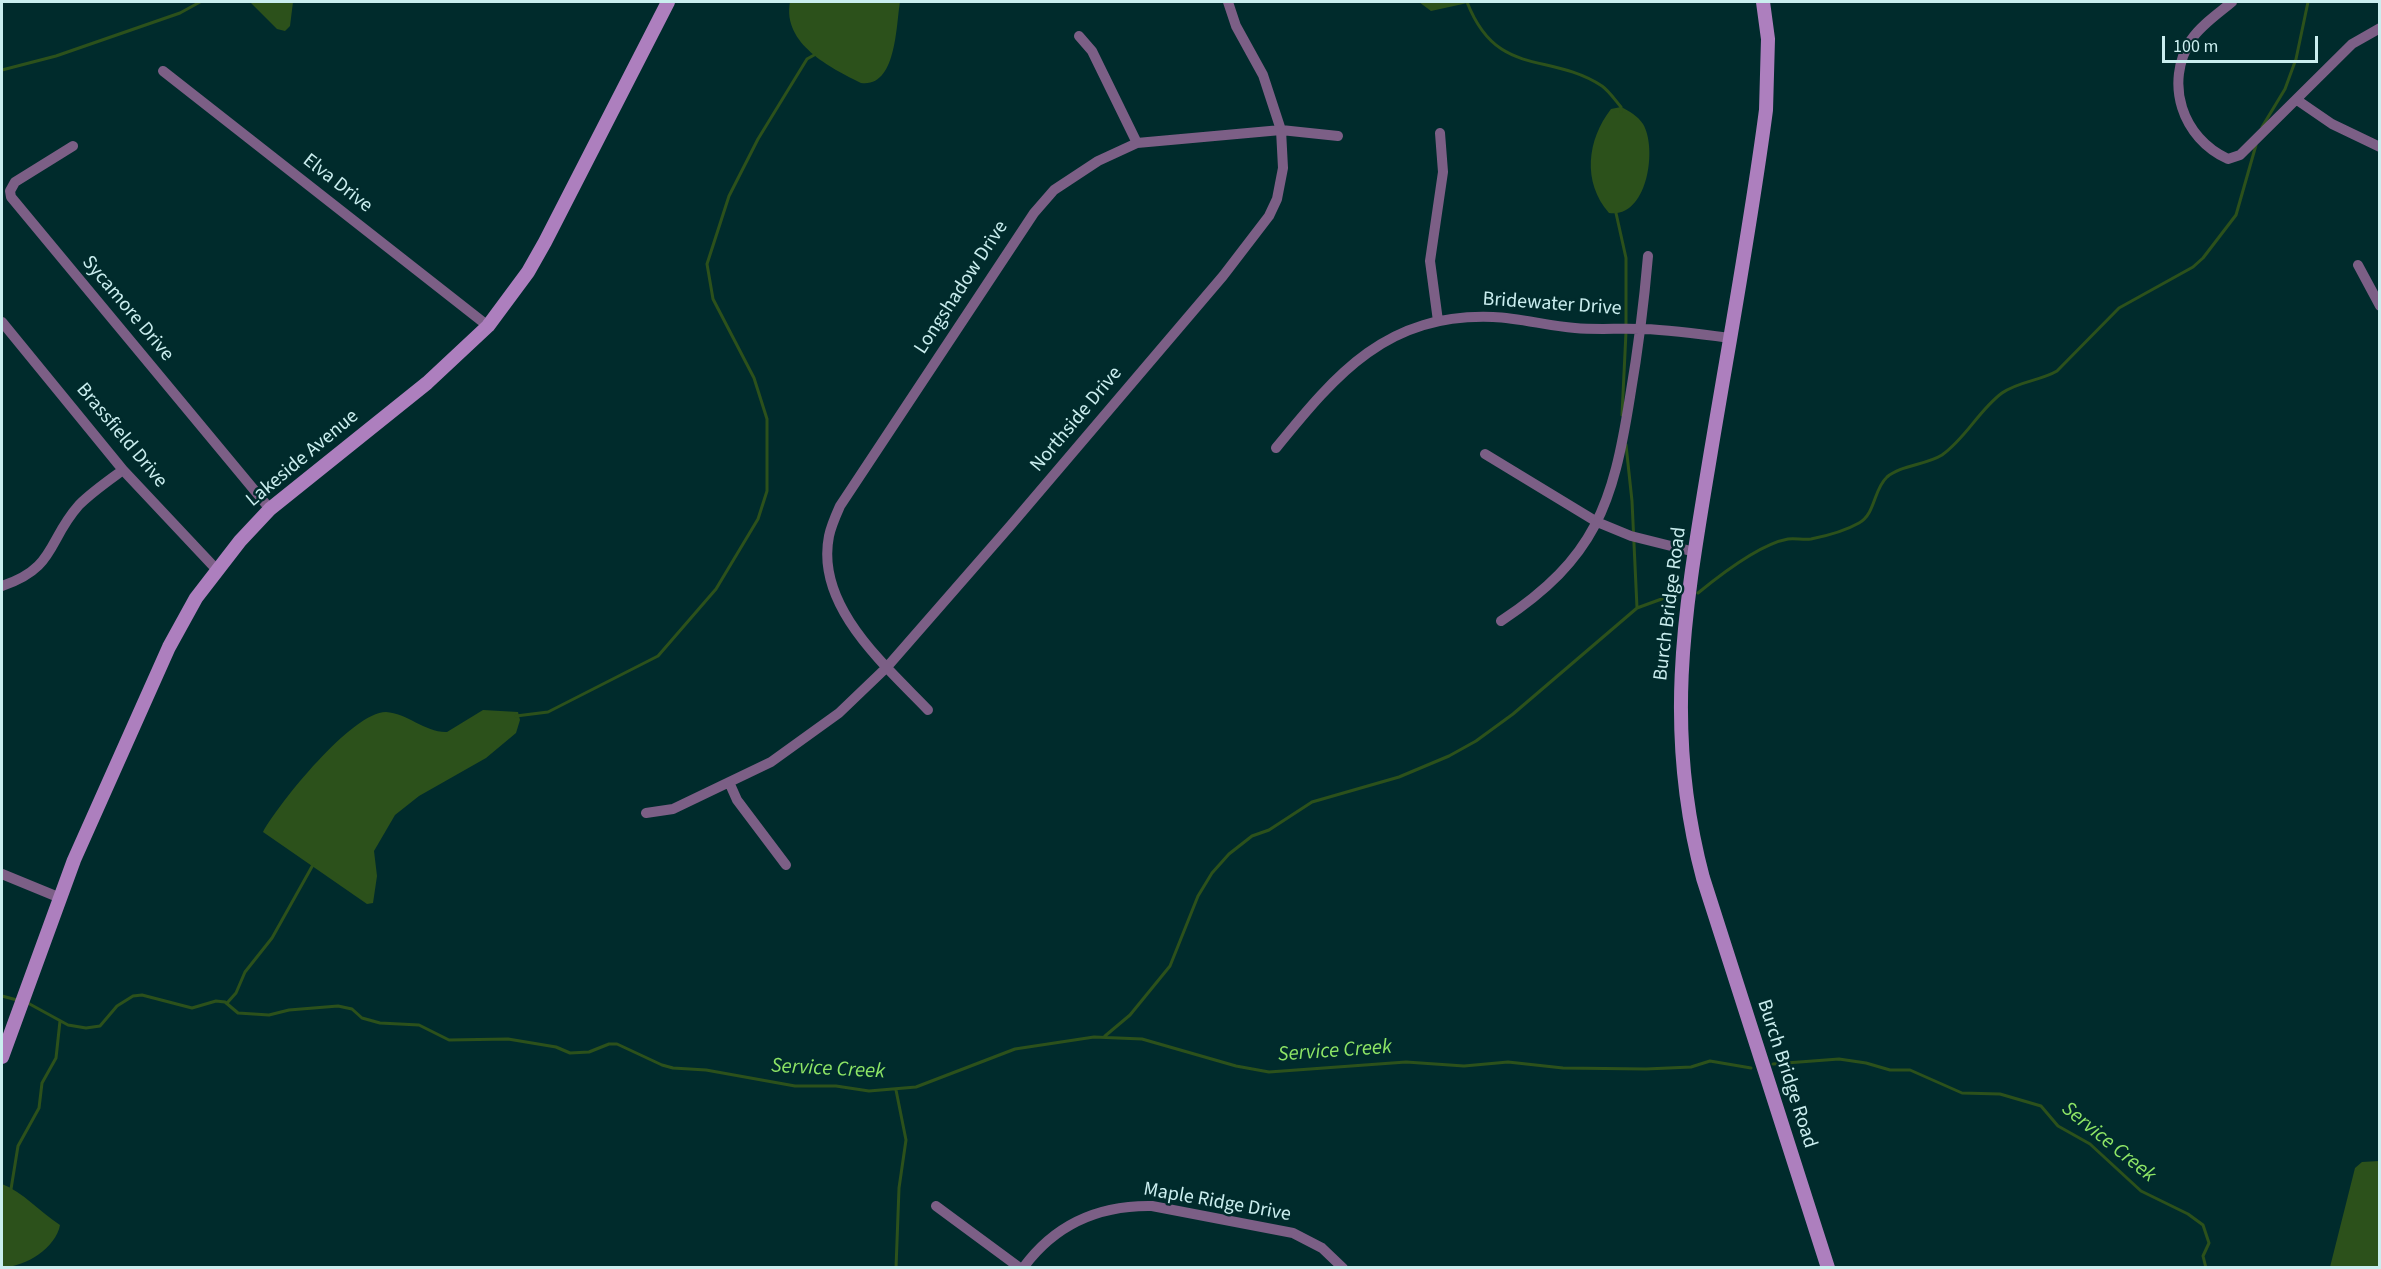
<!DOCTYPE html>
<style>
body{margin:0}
#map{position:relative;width:2381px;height:1269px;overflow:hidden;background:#002b2c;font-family:"Source Sans 3",sans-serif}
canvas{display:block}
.frame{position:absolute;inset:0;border:3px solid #caeeef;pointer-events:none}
.scale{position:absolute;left:2162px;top:36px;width:156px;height:27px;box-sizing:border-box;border:3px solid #caeeef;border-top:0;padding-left:8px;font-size:18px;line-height:21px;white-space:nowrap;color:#caeeef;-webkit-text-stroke:4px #002b2c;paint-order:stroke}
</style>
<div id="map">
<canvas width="2381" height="1269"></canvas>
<div class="frame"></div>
<div class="scale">100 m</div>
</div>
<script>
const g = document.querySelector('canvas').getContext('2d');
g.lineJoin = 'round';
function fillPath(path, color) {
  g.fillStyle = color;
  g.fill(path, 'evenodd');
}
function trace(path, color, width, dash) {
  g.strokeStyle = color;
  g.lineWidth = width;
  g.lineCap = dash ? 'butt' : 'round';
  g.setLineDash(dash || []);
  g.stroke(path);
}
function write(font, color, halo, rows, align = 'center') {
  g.font = font + ' "Source Sans 3",sans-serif';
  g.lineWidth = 5;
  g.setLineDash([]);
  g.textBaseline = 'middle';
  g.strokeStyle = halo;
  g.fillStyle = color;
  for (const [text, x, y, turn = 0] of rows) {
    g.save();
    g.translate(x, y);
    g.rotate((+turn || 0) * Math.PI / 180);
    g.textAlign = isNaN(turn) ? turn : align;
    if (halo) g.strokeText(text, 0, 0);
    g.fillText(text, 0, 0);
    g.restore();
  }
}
fillPath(new Path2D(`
 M250 2H293L290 26 285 31 277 29Z
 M790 2H900C896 24 897 88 861 83 831 68 782 44 790 2Z
 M1419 2H1418H1472L1431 11Z
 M1621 107C1629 111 1638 116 1643 124 1658 149 1647 219 1609 213 1582 182 1587 140 1611 109Z
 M483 710 518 712 520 720 516 733 486 758 419 796 395 815 374 851 377 876 373 903 367 904 263 832C279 803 352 712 386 712 407 713 426 733 447 732Z
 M2379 1161V1267H2330L2355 1168 2362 1162Z
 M2 1184C23 1192 40 1212 60 1225 56 1248 24 1268 2 1267Z`), '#2c511b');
trace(new Path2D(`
 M1467 2C1497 79 1548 51 1602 86 1609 91 1615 100 1621 107V111
 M2 70 56 56 180 13 200 2
 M2262 127 2285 89 2296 59 2308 2
 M1616 213 1626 258V325
 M1622 415 1626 332
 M1626 445 1632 501 1637 608
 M1698 593C1720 575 1760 544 1788 539 1795 538 1803 540 1811 539 1826 536 1845 531 1859 523 1876 513 1873 490 1887 477 1901 465 1926 465 1942 455 1966 438 1979 410 2002 393 2019 381 2040 381 2057 371L2119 308 2193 267 2203 258 2236 215 2256 145
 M516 716 548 712 658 656 716 589 758 519 767 491V419L754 378 713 299 707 264 729 196 758 139 807 59 816 54
 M2 996 17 1000
 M26 1002 68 1025 86 1028 100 1026 117 1006 133 996 142 995 192 1008 216 1001 225 1002 238 1013 269 1015 289 1010 338 1006 352 1009 362 1018 380 1023 419 1025 449 1040 508 1039 556 1047 570 1053 589 1052 609 1044H617L662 1065 673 1068 706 1070 795 1086H836L869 1091 916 1087 1015 1049 1094 1037 1142 1039 1236 1066 1269 1072 1406 1062 1464 1066 1508 1062 1563 1068 1646 1069 1691 1067 1710 1061 1751 1068
 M227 1003 236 993 245 972 272 938 314 863
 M1105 1036 1130 1015 1170 966 1198 896 1212 873 1229 854 1252 836 1269 830 1312 802 1399 777 1449 756 1476 741 1513 714 1637 608 1678 593
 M1773 1064 1839 1059 1866 1063 1890 1070H1910L1962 1093 2000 1094 2041 1106 2058 1126 2090 1144 2141 1191 2188 1214 2203 1225 2209 1243 2203 1256 2206 1268
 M11 1189 18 1146 39 1108 42 1083 56 1058 60 1021
 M896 1268 899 1188 906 1140 896 1090`), '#2c511b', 3);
trace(new Path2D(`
 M2232 2C2219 13 2201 25 2191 40 2164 83 2182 138 2228 159L2240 155 2352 44 2380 28
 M1079 36 1092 51 1137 143
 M163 71 488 326
 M2297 100 2332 124 2380 147
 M73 146 15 182 10 191 11 197 270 509
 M2358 265 2380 306
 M1438 321 1430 261 1443 172 1440 133
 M2 322 123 470 217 570
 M1276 448C1337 373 1387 313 1493 317 1521 318 1547 326 1575 328 1598 330 1620 328 1643 329 1672 330 1701 334 1730 338
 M1485 454 1597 522 1631 536 1695 552
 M2 586C56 568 47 541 79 505 92 492 108 481 123 470
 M1501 621C1596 558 1613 504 1630 397 1638 350 1644 303 1648 256
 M928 710C885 665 815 606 829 536 831 526 836 515 840 506L1034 213 1054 190 1098 161 1137 143 1281 130 1338 136
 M729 782 737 800 786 865
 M646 813 673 809 771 762 839 713 887 667 1011 525 1223 276 1269 216 1277 199 1283 168 1281 130 1263 75 1236 26 1228 2
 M2 874 58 897
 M936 1206 1020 1268
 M1023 1268C1055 1224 1098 1205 1152 1206L1293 1233 1322 1248 1343 1268`), '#7c5f86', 10);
trace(new Path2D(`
 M1763 2 1768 39 1766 110C1751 224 1730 337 1711 451 1686 603 1662 725 1703 878L1828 1268
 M2 1057 74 860 169 647 196 598 240 541 270 509 427 383 488 326 528 272 545 242 668 2`), '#ad7fbe', 14);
write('20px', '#caeeef', '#002b2c', [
 ["Elva Drive",337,184,38],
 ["Longshadow Drive",962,288,-57],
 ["Bridewater Drive",1552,305,4],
 ["Sycamore Drive",127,309,50],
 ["Northside Drive",1077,420,-50],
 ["Brassfield Drive",121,436,50],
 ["Lakeside Avenue",303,459,-40],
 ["Burch Bridge Road",1671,604,-83],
 ["Burch Bridge Road",1786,1074,72],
 ["Maple Ridge Drive",1217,1203,10]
]);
write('italic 21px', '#8ee666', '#002b2c', [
 ["Service Creek",1335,1052,-4],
 ["Service Creek",828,1070,3],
 ["Service Creek",2108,1143,39]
]);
</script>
